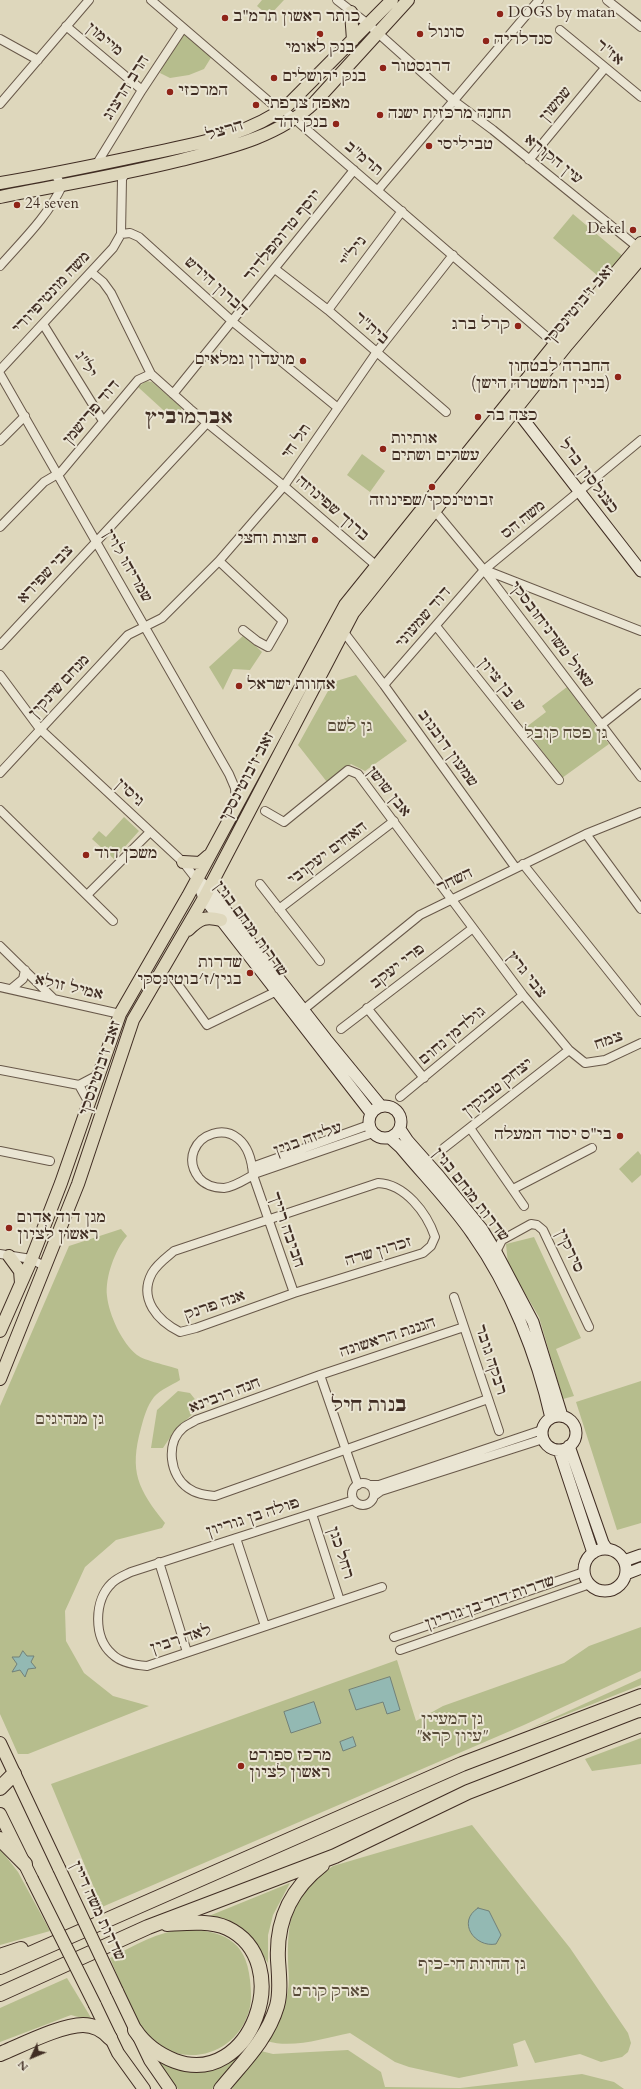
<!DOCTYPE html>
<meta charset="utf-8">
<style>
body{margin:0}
#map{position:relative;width:641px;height:2089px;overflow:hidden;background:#ded7bc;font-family:Cardo,serif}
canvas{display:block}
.north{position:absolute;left:12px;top:2037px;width:40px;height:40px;-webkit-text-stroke:3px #eae5d3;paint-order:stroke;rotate:226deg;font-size:11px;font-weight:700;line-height:16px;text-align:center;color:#402d23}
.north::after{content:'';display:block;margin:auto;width:14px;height:18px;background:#402d23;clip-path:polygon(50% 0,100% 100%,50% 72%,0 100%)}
</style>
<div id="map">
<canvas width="641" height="2089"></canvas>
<div class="north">N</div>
</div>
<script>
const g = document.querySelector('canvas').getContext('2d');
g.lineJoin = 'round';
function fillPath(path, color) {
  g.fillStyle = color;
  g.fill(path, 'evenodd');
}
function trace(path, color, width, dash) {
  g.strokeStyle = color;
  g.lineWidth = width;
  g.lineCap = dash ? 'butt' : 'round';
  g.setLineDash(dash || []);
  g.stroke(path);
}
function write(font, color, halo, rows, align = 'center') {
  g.font = font + ' Cardo,"Frank Ruhl Libre",serif';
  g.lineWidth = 4;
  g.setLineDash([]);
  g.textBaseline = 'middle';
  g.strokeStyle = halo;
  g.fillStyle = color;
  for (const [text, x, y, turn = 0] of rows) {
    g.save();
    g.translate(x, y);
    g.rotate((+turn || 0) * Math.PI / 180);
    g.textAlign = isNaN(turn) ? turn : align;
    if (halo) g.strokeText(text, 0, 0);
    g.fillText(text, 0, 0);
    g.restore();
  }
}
fillPath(new Path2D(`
 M262 0H284L269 16 257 6Z
 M185 32 212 56 204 69 189 75 170 78 160 73 166 58Z
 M573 214 625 258 604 281 553 238Z
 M146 381 152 382 182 408 173 419 138 387Z
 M362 454 385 471 370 492 347 475Z
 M244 635 262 652 250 670 233 669 223 690 209 667Z
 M356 675 407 741 365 771 351 764 327 782 298 745 333 682Z
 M567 687 609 744 562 778 525 728 546 712 542 706Z
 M124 817 139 831 114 859 92 839 99 831 106 837Z
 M638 1151 641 1155V1175L632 1183 619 1169Z
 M121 1229 127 1236C115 1250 105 1277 107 1296 109 1315 122 1343 137 1355 145 1361 167 1365 178 1369L180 1380C172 1385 160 1390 154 1397 147 1406 144 1417 141 1428 129 1472 138 1489 165 1523L162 1528 116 1540 85 1567 65 1611 66 1641 84 1673 113 1696 149 1706 28 1754H18L0 1714V1406L69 1246Z
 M534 1237 581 1338 556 1349 574 1396 563 1399 539 1317 508 1264 506 1244Z
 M641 1381V1523L617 1530 576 1402Z
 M178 1391 190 1393 198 1403 196 1411 175 1430 163 1448H151L157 1410Z
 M641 1627V1671L524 1725 102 1907 51 1784 397 1660 416 1721 443 1706 564 1663 589 1646Z
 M641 1678V1685L529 1729Z
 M641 1738V1764L592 1771 585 1759Z
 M472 1825 570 1948 628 2033 631 2043 628 2052 622 2057 601 2062 580 2054 535 2063 525 2040 513 2044 518 2066 459 2078 409 2067 395 2062 350 2033C325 2038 292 2049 267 2041 277 2025 286 2009 288 1990 290 1980 288 1969 288 1960 287 1914 295 1892 333 1866Z
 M0 1849 18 1872 50 1931 0 1945Z
 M290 1883 273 1915 268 1935V1963C248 1930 241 1925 204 1918Z
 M185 1929C222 1931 246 1939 250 1980 251 1990 252 2001 249 2011 236 2056 180 2071 148 2035 130 2014 121 1983 110 1958 135 1945 157 1932 185 1929Z
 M67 1978 93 2021 71 2015 0 2042V2008Z
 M348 2050 381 2072 385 2087 460 2088 582 2074 614 2082 624 2089H232L236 2080 261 2051 273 2054Z
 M156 2057C171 2065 189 2076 207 2070 220 2066 228 2056 242 2057L212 2089H178L157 2062Z`), '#b6bd8d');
const water = new Path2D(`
 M23 1651 27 1656H34L31 1662 36 1668 28 1669 25 1677 20 1670 12 1672 17 1664 12 1657H19Z
 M390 1677 400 1710 387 1714 383 1702 356 1710 349 1690Z
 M314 1702 321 1723 291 1733 284 1712Z
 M353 1737 356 1746 343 1751 340 1742Z
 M478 1908 489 1911 501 1935 496 1944C475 1948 456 1922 478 1908Z`);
fillPath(water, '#93b9b3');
trace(water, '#728179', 1);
const street = new Path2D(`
 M151 0 272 104 283 109 555 344
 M337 0 369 25 454 101 493 130 640 249
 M607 0 641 27
 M66 26 142 90
 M560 30 641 97
 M0 39 38 60
 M0 104 89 0
 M529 160 605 68
 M96 165 142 90 183 28
 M378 190 539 0
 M121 234 130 233 139 237 233 322 338 408
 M0 266C22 241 48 216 62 186L55 174
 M275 269 328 310 446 412
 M91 272 103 282 111 293 151 374 190 409 284 486 379 568
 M328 310 402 211
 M43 324 103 421
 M0 370 113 248 121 234 122 179 125 174
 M0 374 229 774 235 788 236 804
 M173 394 354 170
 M0 441 25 416
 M435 511 484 570 641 777
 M0 527 44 482 61 472 138 380 151 374
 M219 561 283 621 268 647 257 641 243 630
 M485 570 641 631
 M436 626 559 780
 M343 631 384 685 515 867
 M0 645 207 423
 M0 675 40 729 183 862 197 880
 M384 685 484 570 641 440
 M601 725 641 693
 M0 773 128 635 162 618 219 561 284 486 376 353 453 255
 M0 810 113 921
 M265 811 284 822 348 770 358 774 523 995 569 1050 585 1063 605 1060 641 1043
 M586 834 641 909
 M523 864 641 1012
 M260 884 320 961
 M87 895 150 832
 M279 909 394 821
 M0 946 53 998
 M174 979 207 1025 277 991
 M0 987 120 1014
 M11 989 23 979 25 970
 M367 1008 424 1078
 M303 1010 420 915 586 834 641 812
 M341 1029 473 928
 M0 1070 79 1085 98 1075
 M79 1085 89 1103
 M400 1097 523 995
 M470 1128 524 1206
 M444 1148 569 1050
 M0 1151 50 1161
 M252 1167 369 1125
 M378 1183C405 1184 427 1213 435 1237L431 1246 423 1253 294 1293 196 1328 180 1332C158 1321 138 1299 152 1273 157 1264 167 1257 174 1251Z
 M513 1189 592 1148
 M496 1252 502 1240 531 1224 537 1225 543 1230 589 1327
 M0 1254 31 1259 46 1267
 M294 1293 253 1175C248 1101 169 1138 199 1178 205 1185 215 1188 224 1188 235 1187 247 1178 257 1173L373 1133
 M454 1297 499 1431
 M464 1327 320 1375 196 1420C192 1423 186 1425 183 1428 165 1443 170 1476 188 1488 196 1494 206 1495 215 1496L488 1399
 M320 1375 358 1485
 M352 1494a11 11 0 1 1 22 0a11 11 0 1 1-22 0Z
 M369 1485H379L542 1430
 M374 1496 381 1491 543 1439
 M354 1500 131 1572C125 1575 117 1578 112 1583 94 1600 93 1637 112 1654 121 1663 135 1665 147 1666L382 1587
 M312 1514 340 1601
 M236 1538 265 1626
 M159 1562 187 1652
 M394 1637 584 1572
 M400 1650 590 1584`);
const secondary = new Path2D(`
 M510 402 641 571
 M197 880 209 889 326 1039 381 1106
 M201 890 204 898 215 912 371 1113
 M369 1122a16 16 0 1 1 32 0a16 16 0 1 1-32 0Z
 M400 1129 408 1141 439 1176 482 1229 496 1252 533 1322 562 1416
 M390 1138 401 1148C425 1177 452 1204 473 1235 510 1287 537 1355 551 1418
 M542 1433a17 17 0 1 1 34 0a17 17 0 1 1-34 0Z
 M569 1446 603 1543 607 1549
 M559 1450 593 1553
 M584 1570a21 21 0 1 1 42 0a21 21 0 1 1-42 0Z
 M624 1561 641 1555
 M626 1574 641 1568`);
const primary = new Path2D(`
 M351 12 353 40
 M0 183C48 175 96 165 143 155 193 144 247 137 288 105L392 0
 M0 197C61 185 121 175 181 160 229 148 278 137 315 102L408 0
 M183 862 200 863 208 856
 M188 930C200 918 206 916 221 920
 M9 1256 20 1271 21 1283
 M0 1331 30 1263 61 1183 120 1014 188 896 345 605 555 344 641 243
 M0 1379 78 1184 133 1020 204 898 353 613 567 345 641 258
 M0 1743 59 1868
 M0 1814 32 1879
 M117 1991 150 2060 170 2089
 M95 2005 118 2053 144 2089`);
const highway = new Path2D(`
 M0 1788 14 1774
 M0 1839 25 1864
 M0 1956 21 1949
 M0 1967 462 1764 641 1696
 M0 1994 148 1927 335 1856 468 1792 641 1725
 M135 2030C145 2045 157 2054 175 2061 251 2089 297 1961 227 1928 210 1920 185 1923 167 1924
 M0 2054C22 2045 61 2025 83 2025 94 2025 103 2030 110 2038
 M221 2089C242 2063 267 2040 277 2006 281 1992 279 1975 278 1960 276 1921 291 1889 322 1865`);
trace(street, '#685849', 10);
trace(secondary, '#402d23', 13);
trace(primary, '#402d23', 14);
trace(highway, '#402d23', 16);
trace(street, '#eae5d3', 8);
trace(secondary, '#eae5d3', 11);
trace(primary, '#ded7bc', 12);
trace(highway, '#ded7bc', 14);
const primaryBridge = new Path2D(`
 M59 1868 117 1991
 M32 1879 95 2005`);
trace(primaryBridge, '#402d23', 14, []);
trace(primaryBridge, '#ded7bc', 12);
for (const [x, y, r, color] of [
 [500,14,4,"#8f2418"],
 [225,18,4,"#8f2418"],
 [320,34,4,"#8f2418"],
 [420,34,4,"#8f2418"],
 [486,41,4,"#8f2418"],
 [383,68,4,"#8f2418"],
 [274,78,4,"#8f2418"],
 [170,92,4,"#8f2418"],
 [256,105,4,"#8f2418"],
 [380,115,4,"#8f2418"],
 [336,124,4,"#8f2418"],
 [429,146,4,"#8f2418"],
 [17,205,4,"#8f2418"],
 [633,230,4,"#8f2418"],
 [518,326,4,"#8f2418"],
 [303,361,4,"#8f2418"],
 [618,377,4,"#8f2418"],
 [478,417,4,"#8f2418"],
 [383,449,4,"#8f2418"],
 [432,487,4,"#8f2418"],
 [315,540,4,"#8f2418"],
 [239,686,4,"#8f2418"],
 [86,855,4,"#8f2418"],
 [250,973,4,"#8f2418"],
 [620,1136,4,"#8f2418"],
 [9,1228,4,"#8f2418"],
 [241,1766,4,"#8f2418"]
]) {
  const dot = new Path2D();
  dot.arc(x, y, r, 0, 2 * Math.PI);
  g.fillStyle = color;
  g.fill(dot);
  trace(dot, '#eae5d3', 1.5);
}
write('15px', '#402d23', '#eae5d3', [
 ["DOGS by matan",508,14],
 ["כותר ראשון תרמ\"ב",233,18],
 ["סונול",428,34],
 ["סנדלריה",494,41],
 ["בנק לאומי",320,49,"center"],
 ["דרגסטור",391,68],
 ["בנק ירושלים",282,78],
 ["המרכזי",178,92],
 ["מאפה צרפתי",264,105],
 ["תחנה מרכזית ישנה",388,115],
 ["בנק יהד",328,124,"right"],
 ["טביליסי",437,146],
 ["24 seven",25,205],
 ["Dekel",625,230,"right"],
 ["קרל ברג",510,326,"right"],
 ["מועדון גמלאים",295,361,"right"],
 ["החברה לבטחון",610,368,"right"],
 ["(בניין המשטרה הישן)",610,385,"right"],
 ["כצה בר",486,417],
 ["אותיות",391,440],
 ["עשרים ושתים",391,457],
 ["זבוטינסקי/שפינוזה",432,502,"center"],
 ["חצות וחצי",307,540,"right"],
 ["אחוות ישראל",247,686],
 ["משכן דוד",94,855],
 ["שדרות",242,964,"right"],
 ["בגין/ז׳בוטינסקי",242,981,"right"],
 ["בי\"ס יסוד המעלה",612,1136,"right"],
 ["מגן דוד אדום",17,1219],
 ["ראשון לציון",17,1236],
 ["מרכז ספורט",249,1757],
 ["ראשון לציון",249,1774]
], 'left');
write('15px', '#402d23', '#eae5d3', [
 ["מיימון",104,40,40],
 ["אז\"ר",609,53,40],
 ["הרב הרצוג",127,88,-58],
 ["שמשון",556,105,-50],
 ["הרצל",225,131,-17],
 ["תרמ\"ב",363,159,40],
 ["עין הקורא",553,160,39],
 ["יוסף טרומפלדור",283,236,-51],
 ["ניל\"י",354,252,-53],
 ["הברון הירש",216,287,42],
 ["משה מונטיפיורי",52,293,-47],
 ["זאב ז'בוטינסקי",580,305,-50],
 ["בית\"ר",371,329,41],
 ["יל\"ג",85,365,58],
 ["דוד פרישמן",92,413,-50],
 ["תל חי",297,442,-55],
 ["כצנלסון ברל",588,477,53],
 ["ברוך שפינוזה",332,509,41],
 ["משה הס",524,520,-39],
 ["שמריהו לוין",127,566,60],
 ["צבי שפירא",46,575,-47],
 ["דוד שמעוני",424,618,-49],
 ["שאול טשרניחובסקי",551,635,53],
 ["ש. בן ציון",501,685,51],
 ["מנחם שינקין",60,687,-47],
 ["שמעון דובנוב",447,749,54],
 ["זאב ז'בוטינסקי",248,777,-62],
 ["אבן שושן",388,792,51],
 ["גיסין",129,793,43],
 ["האחים יעקובי",328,854,-37],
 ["השחר",455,881,-26],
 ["שדרות מנחם בגין",250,929,54],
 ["פרי יעקב",398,967,-37],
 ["צבי גרץ",526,975,52],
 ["אמיל זולא",69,988,13],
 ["גולדמן נחום",453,1036,-40],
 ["צמח",609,1041,-20],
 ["זאב ז'בוטינסקי",101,1068,-71],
 ["יצחק טבנקין",498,1088,-38],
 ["עליזה בגין",308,1140,-20],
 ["שדרות מנחם בגין",470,1195,52],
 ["חביבה רייך",286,1230,71],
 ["סירקין",569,1251,65],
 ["זכרון שרה",379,1252,-17],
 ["אנה פרנק",215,1306,-19],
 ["הגננת הראשונה",388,1338,-18],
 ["רבקה גובר",490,1360,72],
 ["חנה רובינא",225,1396,-21],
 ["פולה בן גוריון",253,1518,-18],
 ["רחל כגן",340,1553,72],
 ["שדרות דוד בן גוריון",490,1603,-19],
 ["לאה רבין",181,1640,-18],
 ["שדרות משה דיין",97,1911,65]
]);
write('italic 15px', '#584a38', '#eae5d3', [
 ["גן לשם",350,728],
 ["גן פסח קובל",566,735],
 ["גן מנהיגים",70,1421],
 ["גן המעיין",452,1721],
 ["\"עיון קרא\"",452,1738],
 ["גן החיות חי-כיף",472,1966],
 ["פארק קורט",331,1993]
]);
write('bold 19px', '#402d23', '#eae5d3', [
 ["אברמוביץ",189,419],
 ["בנות חיל",369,1407]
]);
</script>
